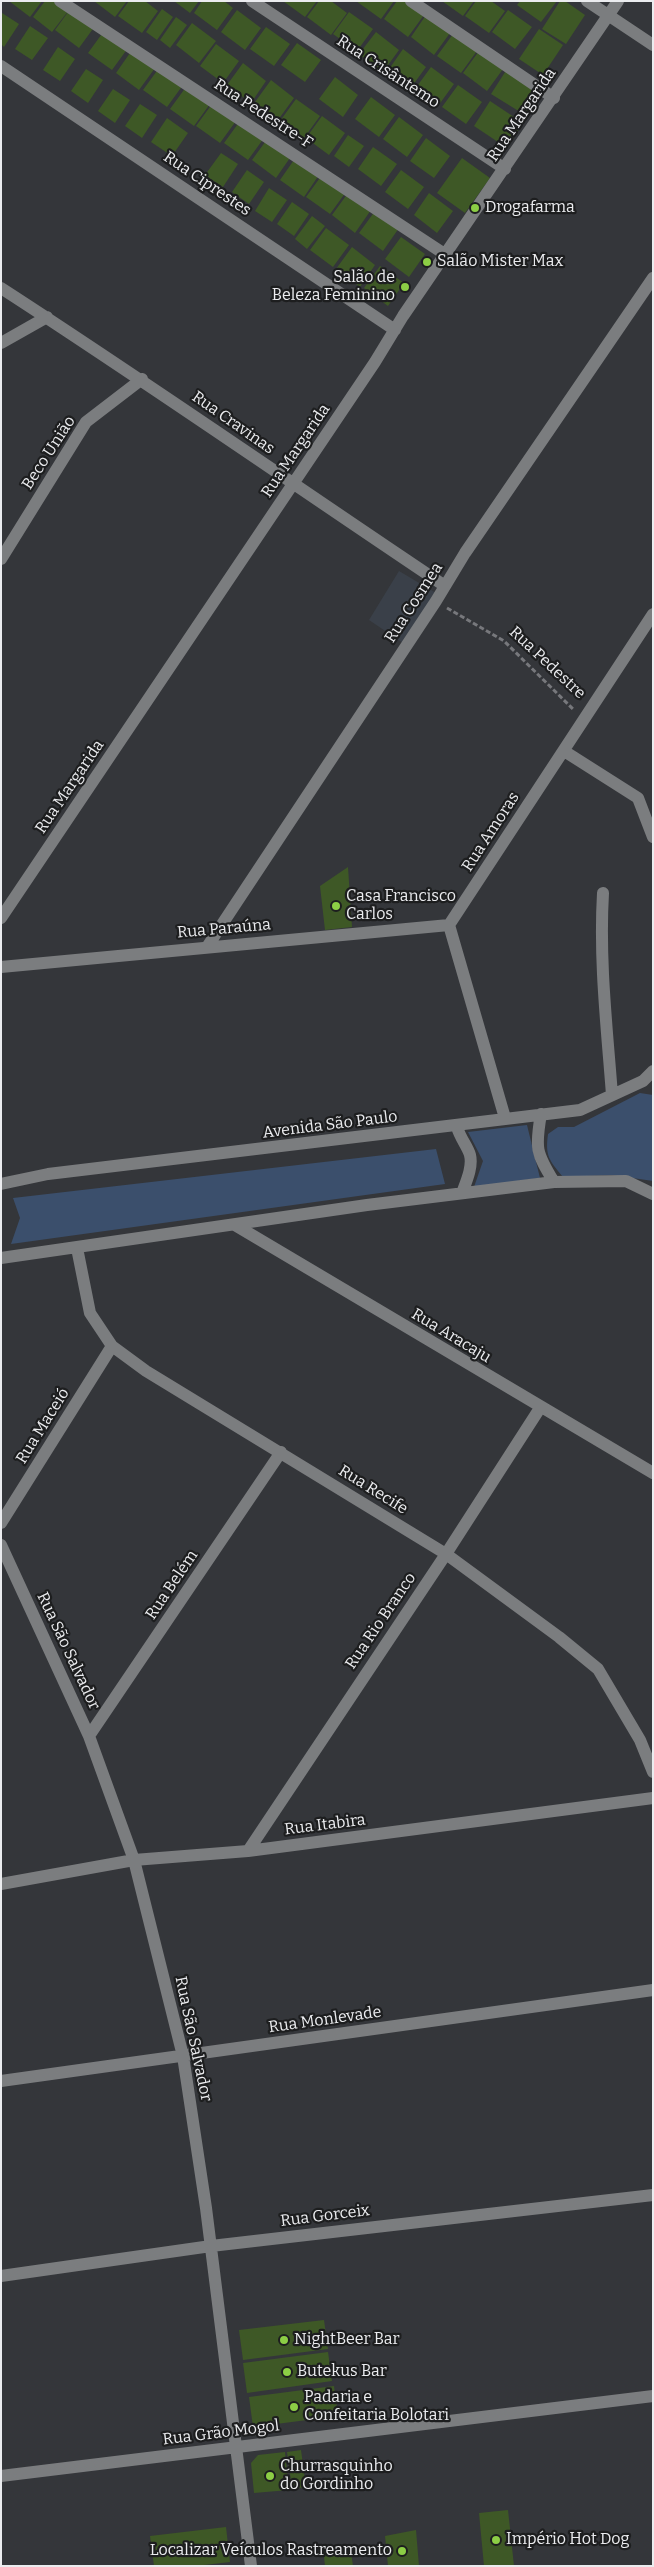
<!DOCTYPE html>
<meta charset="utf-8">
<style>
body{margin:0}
#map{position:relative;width:654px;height:2567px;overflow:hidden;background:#34363a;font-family:Bitter,serif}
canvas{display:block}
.frame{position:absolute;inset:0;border:2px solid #ebecef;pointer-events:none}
</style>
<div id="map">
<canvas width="654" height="2567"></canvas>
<div class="frame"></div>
</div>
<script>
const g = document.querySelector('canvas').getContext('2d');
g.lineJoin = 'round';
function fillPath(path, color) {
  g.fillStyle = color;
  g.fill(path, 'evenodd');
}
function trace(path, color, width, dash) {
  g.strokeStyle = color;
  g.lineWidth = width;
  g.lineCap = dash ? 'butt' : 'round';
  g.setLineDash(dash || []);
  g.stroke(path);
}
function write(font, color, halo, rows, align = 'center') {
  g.font = font + ' Bitter,serif';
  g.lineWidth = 4.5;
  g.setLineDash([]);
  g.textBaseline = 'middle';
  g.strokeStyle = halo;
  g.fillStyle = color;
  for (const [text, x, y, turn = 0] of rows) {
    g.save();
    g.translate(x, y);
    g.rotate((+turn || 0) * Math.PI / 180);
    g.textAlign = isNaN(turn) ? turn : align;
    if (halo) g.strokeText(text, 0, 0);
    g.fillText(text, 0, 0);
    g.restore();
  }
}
fillPath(new Path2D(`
 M399 571 436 593 403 643 369 620Z`), '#3a4049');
fillPath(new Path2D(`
 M640 1093 653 1095V1181L612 1175 563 1177C549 1160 545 1156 548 1134L558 1127H574Z
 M527 1125 540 1178 474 1187 483 1161 468 1132Z
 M436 1149 445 1184 11 1244 20 1218 13 1198Z`), '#3b4f6c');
fillPath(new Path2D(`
 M9 1H42L30 17Z
 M45 1H57L69 10 52 32 33 17Z
 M94 1H127L115 17Z
 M129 1H145L158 11 142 33 118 16Z
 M174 1H199L190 13Z
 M202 1H224L233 8 217 30 194 13Z
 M283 1H317L305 17Z
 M319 1H331L347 13 331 35 307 17Z
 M356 1H394L381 19Z
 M397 1H406L424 15 408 37 384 19Z
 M442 1H474L463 16Z
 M476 1H491L505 11 489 33 465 16Z
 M520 1H557L541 22 517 5Z
 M560 1H565L585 15 566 44 542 29Z
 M71 8 95 26 79 48 55 30Z
 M162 9 173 17 157 40 146 32Z
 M237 10 261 28 245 50 221 32Z
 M508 10 532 27 515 49 492 32Z
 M349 12 373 29 357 51 333 34Z
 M2 13 19 24 4 47 1 44Z
 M426 15 450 33 434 55 411 37Z
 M176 17 187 25 170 48 160 40Z
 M192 23 216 41 199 63 176 45Z
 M30 26 48 38 32 60 15 49Z
 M266 27 290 44 274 66 250 49Z
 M539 29 563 45 543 75 519 59Z
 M104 31 128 48 112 70 88 53Z
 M376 32 399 50 383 72 359 54Z
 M453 34 477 51 461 73 437 56Z
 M297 43 321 60 305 82 281 65Z
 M216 44 239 61 223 83 200 66Z
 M58 47 75 59 60 81 43 70Z
 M403 49 426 67 410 89 387 72Z
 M132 50 155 68 139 90 116 73Z
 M479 51 503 69 487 91 463 73Z
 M243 63 266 81 251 103 227 85Z
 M431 67 454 84 438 106 415 89Z
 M159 68 183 85 167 107 143 90Z
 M86 69 103 80 88 103 71 91Z
 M507 69 541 91 525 115 491 94Z
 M335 77 358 95 343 117 319 99Z
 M271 80 294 98 278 120 255 102Z
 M458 85 482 102 466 124 442 107Z
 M186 87 210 104 194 126 170 109Z
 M113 89 130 100 115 123 98 111Z
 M371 97 395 115 379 137 355 119Z
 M296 99 320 116 304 138 280 121Z
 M490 101 523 123 507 148 474 126Z
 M140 104 157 115 142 138 125 126Z
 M212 104 236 121 220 143 196 126Z
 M322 116 345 133 329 155 306 138Z
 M399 117 423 135 407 157 383 139Z
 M167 118 188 133 172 156 151 142Z
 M240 121 264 138 248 160 224 143Z
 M348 135 364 146 349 167 334 156Z
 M268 138 292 155 276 178 252 160Z
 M426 138 450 156 434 178 410 161Z
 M373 147 397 164 381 186 358 169Z
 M221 153 238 164 223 187 205 175Z
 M296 157 319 175 304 197 280 180Z
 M462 158 490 178 465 213 437 193Z
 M247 170 264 182 249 204 232 192Z
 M401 170 424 187 408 209 385 192Z
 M322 175 346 192 330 214 306 197Z
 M269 188 287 200 272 222 255 211Z
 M348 193 371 210 355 233 332 215Z
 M429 193 453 211 437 233 414 215Z
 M292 202 309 214 294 236 277 224Z
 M375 211 399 228 383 251 359 233Z
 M312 216 325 226 307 249 295 239Z
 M326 228 349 245 333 267 310 250Z
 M401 237 425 254 409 277 385 259Z
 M352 247 375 265 360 287 336 269Z
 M380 266 404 283 388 306 364 288Z
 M348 867 352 927 325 930 320 886Z
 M324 2320 328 2349 243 2360 239 2330Z
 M328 2352 332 2381 247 2393 243 2363Z
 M334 2386 338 2416 253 2427 249 2397Z
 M301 2450 306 2487 292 2489 287 2452Z
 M285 2452 289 2490 254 2493 251 2463 258 2455Z
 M508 2510 514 2566H484L479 2513Z
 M226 2527 230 2562 196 2566H154L150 2536Z
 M416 2530 419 2566H388L385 2536Z
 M350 2545 353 2566H325L323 2548Z`), '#3e5826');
trace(new Path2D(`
 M447 608 504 641 574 710`), '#77787c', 3, [5, 2.5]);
trace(new Path2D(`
 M60 1 446 255
 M252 1 505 169
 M411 1 554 98
 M587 1 653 45
 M1 66 395 330
 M1 288C151 385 297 487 445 586
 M1 343 47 317
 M1 559 86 422 142 379
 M564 751 638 798 653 837
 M603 893C599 961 607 1028 612 1095
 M1 918 375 362 403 316 618 1
 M207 947 436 601 465 553 653 278
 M1 967 449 925
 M541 1114C535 1148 536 1153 554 1182
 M505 1118 449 925 653 614
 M457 1127C460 1138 468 1147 470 1155 473 1167 466 1182 462 1193
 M1 1184 48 1174 580 1110 643 1081 653 1071
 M235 1225 653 1473
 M77 1248 90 1313 112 1346 146 1371 446 1554 559 1637 598 1669 640 1740 653 1772
 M1 1258 367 1205 554 1182 626 1181 653 1194
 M1 1523 112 1346
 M1 1545 89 1736 134 1860 183 2056 206 2208 251 2566
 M89 1736 281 1452
 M248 1851 446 1554 540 1408
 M1 1884 134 1860 248 1851 653 1798
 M1 2081 653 1990
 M1 2276 211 2246 653 2195
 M1 2476 653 2396`), '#7b7d7f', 12);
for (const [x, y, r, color] of [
 [475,208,5,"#8cce45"],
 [427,262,5,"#8cce45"],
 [405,287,5,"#8cce45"],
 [336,906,5,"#8cce45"],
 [284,2340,5,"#8cce45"],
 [287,2372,5,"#8cce45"],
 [294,2407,5,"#8cce45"],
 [270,2476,5,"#8cce45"],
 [496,2540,5,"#8cce45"],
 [402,2551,5,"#8cce45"]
]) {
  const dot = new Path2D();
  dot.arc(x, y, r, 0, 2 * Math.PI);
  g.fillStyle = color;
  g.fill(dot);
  trace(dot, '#1d1e1f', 2);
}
write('16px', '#ebecef', '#1d1e1f', [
 ["Rua Crisântemo",388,72,33],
 ["Rua Pedestre-F",263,114,33],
 ["Rua Margarida",522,115,-56],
 ["Rua Ciprestes",207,184,34],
 ["Rua Cravinas",233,423,35],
 ["Rua Margarida",296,451,-56],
 ["Beco União",49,453,-57],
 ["Rua Cosmea",414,603,-57],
 ["Rua Pedestre",547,663,43],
 ["Rua Margarida",70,787,-56],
 ["Rua Amoras",491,832,-57],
 ["Rua Paraúna",224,929,-5],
 ["Avenida São Paulo",330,1125,-7],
 ["Rua Aracaju",451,1336,31],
 ["Rua Maceió",43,1426,-58],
 ["Rua Recife",373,1490,32],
 ["Rua Belém",172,1585,-56],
 ["Rua Rio Branco",381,1621,-56],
 ["Rua São Salvador",68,1651,65],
 ["Rua Itabira",325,1825,-7],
 ["Rua Monlevade",325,2020,-8],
 ["Rua São Salvador",193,2039,78],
 ["Rua Gorceix",325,2216,-7],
 ["Rua Grão Mogol",221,2433,-7]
]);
write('16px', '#ebecef', '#1d1e1f', [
 ["Drogafarma",485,208],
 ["Salão Mister Max",437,262],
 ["Salão de",395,278,"right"],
 ["Beleza Feminino",395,296,"right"],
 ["Casa Francisco",346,897],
 ["Carlos",346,915],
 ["NightBeer Bar",294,2340],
 ["Butekus Bar",297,2372],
 ["Padaria e",304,2398],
 ["Confeitaria Bolotari",304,2416],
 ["Churrasquinho",280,2467],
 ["do Gordinho",280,2485],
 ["Império Hot Dog",506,2540],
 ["Localizar Veículos Rastreamento",392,2551,"right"]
], 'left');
</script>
